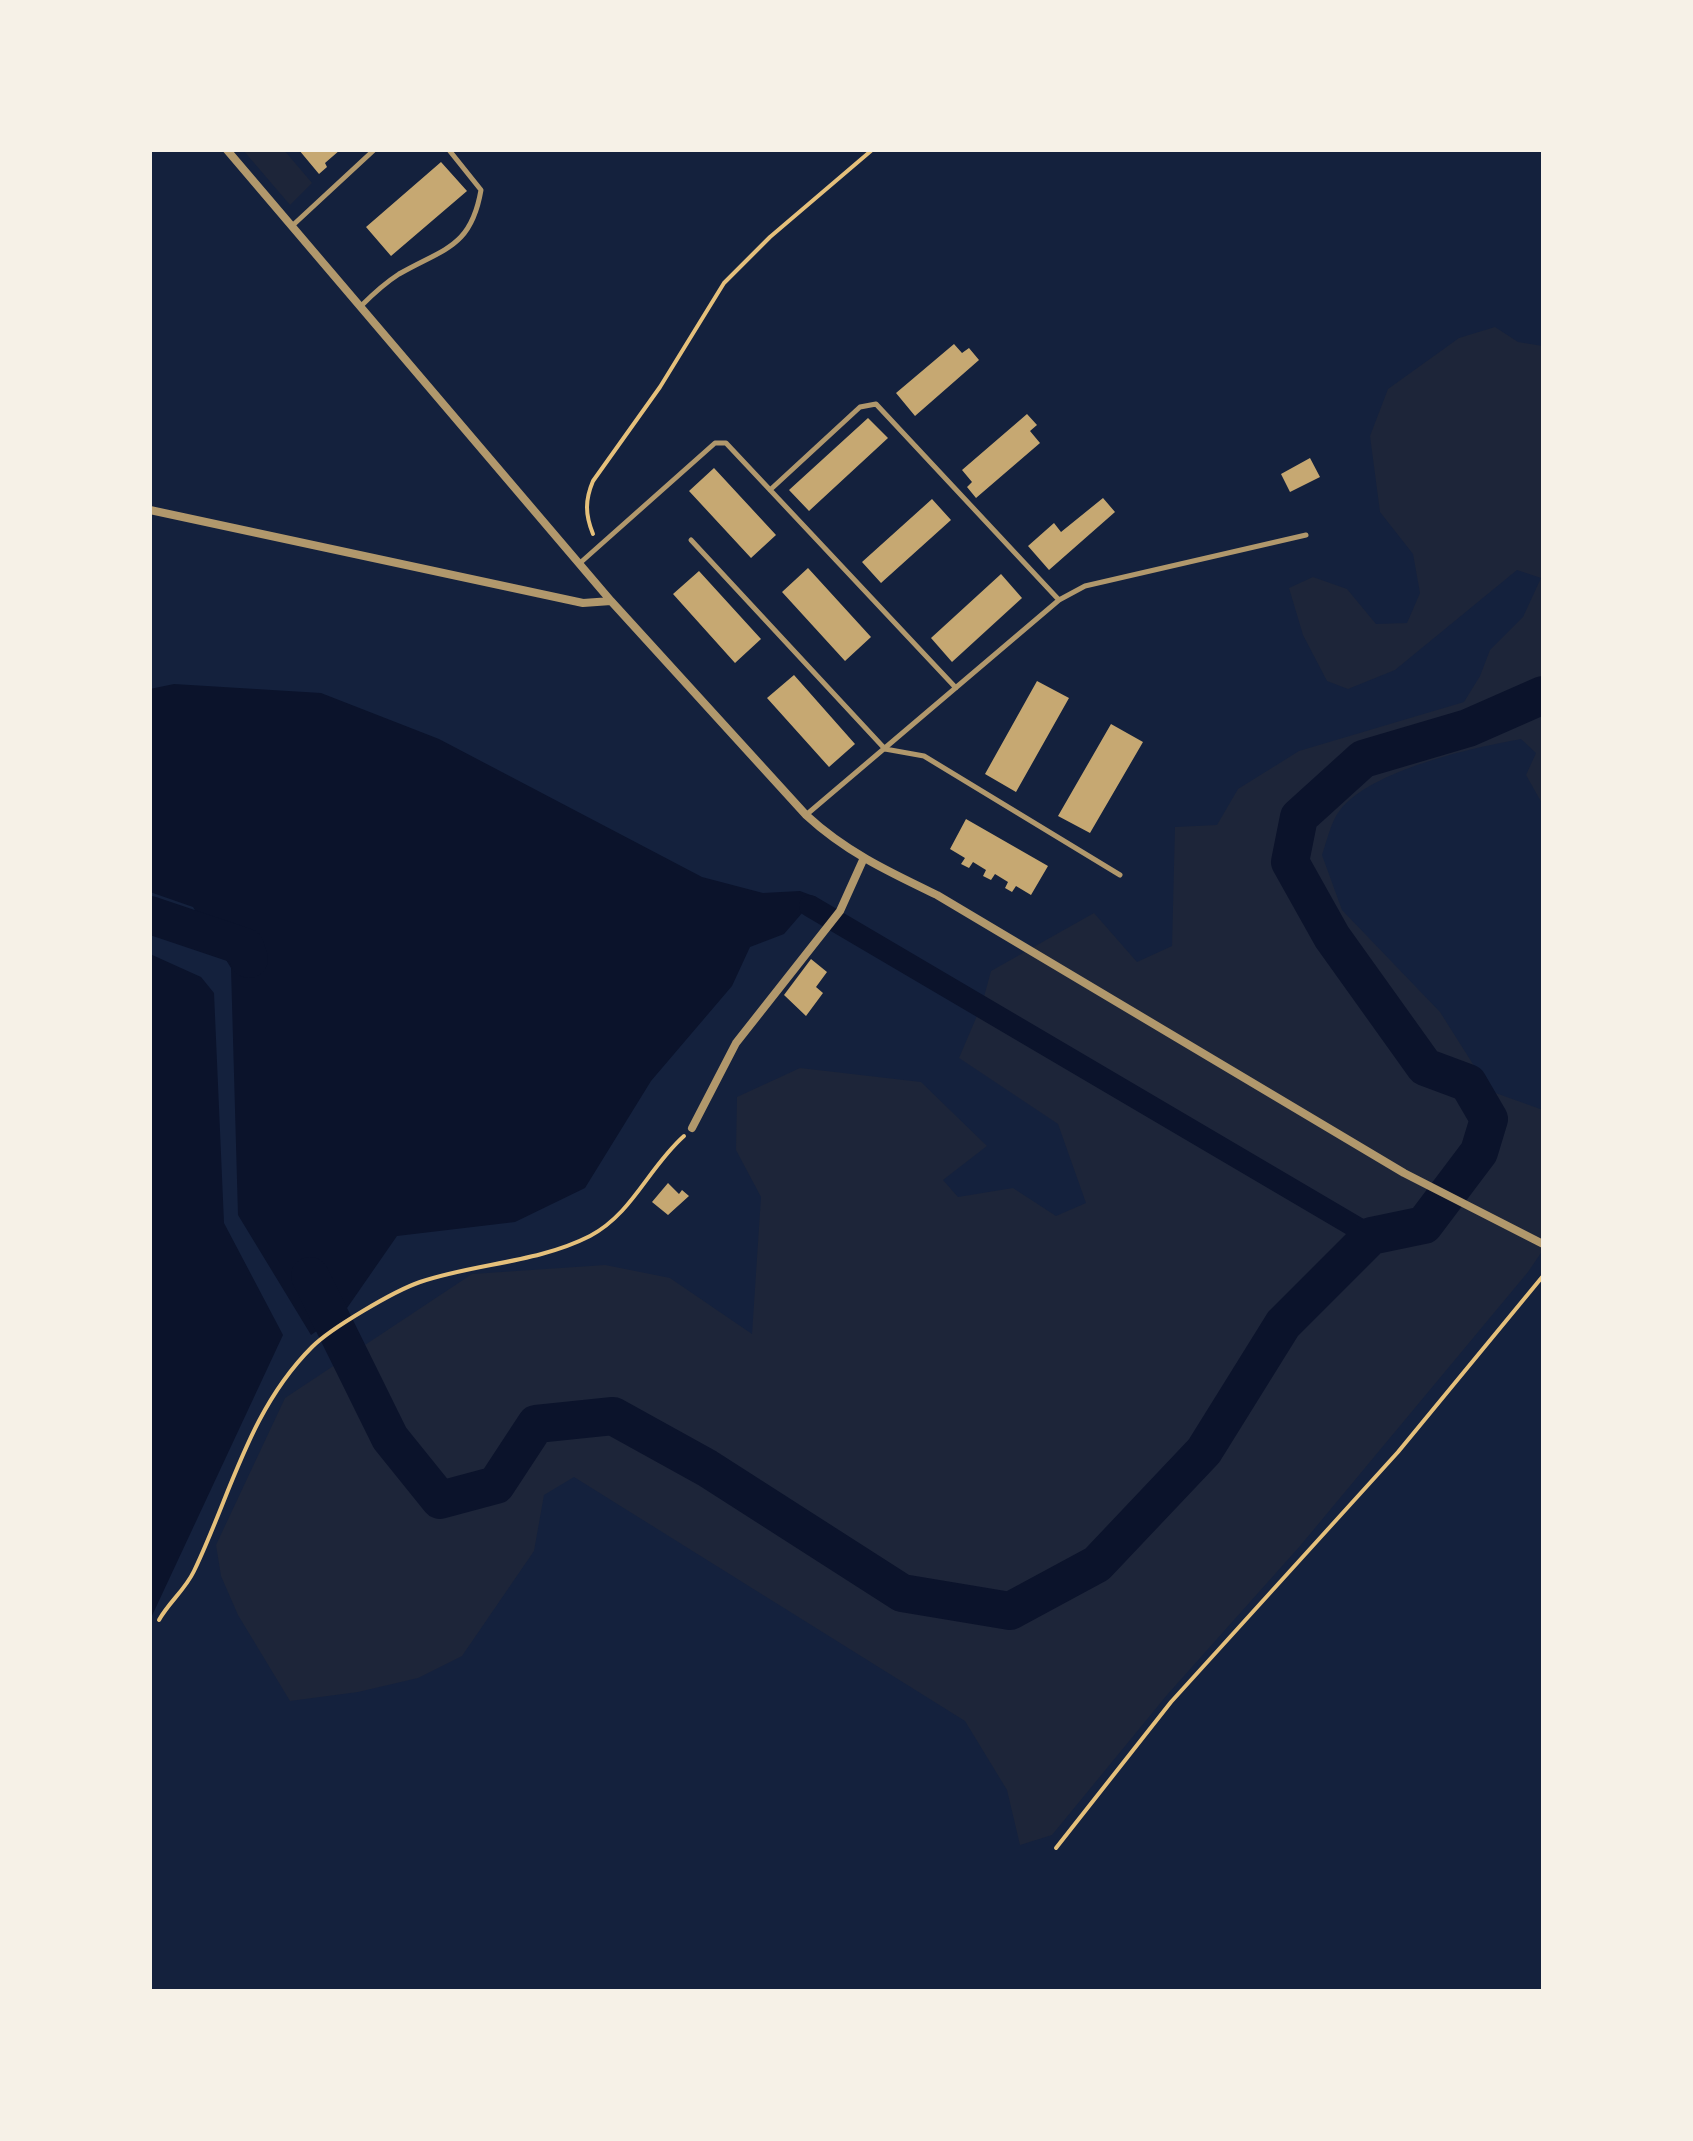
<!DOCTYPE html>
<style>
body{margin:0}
#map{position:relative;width:1693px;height:2141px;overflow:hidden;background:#14213d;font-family:"Golos Text",sans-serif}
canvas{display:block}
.frame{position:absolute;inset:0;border:152px solid #f6f1e7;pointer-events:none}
</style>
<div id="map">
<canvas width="1693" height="2141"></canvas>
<div class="frame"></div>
</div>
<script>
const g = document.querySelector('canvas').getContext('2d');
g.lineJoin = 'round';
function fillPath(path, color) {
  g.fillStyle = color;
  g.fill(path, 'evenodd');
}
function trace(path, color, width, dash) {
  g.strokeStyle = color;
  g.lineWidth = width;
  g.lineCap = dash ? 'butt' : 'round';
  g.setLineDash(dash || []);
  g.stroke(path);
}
fillPath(new Path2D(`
 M243 150H284L312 183 290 205Z
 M1495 327 1518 342 1543 346V805L1526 775 1536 753 1521 739C1471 748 1372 770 1340 810 1331 821 1327 841 1322 855L1342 910 1440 1012 1490 1091 1543 1110V1250L1528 1272 1300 1546 1167 1695 1052 1835 1020 1845 1007 1790 965 1721 574 1477 544 1495 534 1551 462 1656 418 1678 358 1692 290 1701 238 1615 221 1576 216 1545 285 1398 472 1274 605 1265 670 1278 752 1334 761 1197 736 1150 737 1097 800 1068 921 1082 987 1146 943 1180 958 1197 1013 1188 1056 1216 1086 1203 1058 1124 959 1058 982 1004 991 971 1094 913 1137 962 1172 946 1175 827 1217 825 1238 789 1299 751 1464 702 1480 676 1490 650 1523 617 1541 578 1517 570 1395 670 1348 689 1327 681 1303 635 1289 588 1313 577 1347 589 1376 624 1407 623 1420 593 1413 554 1380 512 1370 436 1388 389 1459 338Z`), '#1d2539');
fillPath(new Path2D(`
 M174 684 321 693 439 739 702 877 763 893 800 891 816 897 784 934 750 947 732 986 651 1081 585 1188 515 1222 397 1236 345 1311 311 1335 238 1215 231 968 193 907 150 892V689Z
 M150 954 201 977 214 993 224 1223 283 1335 150 1620Z`), '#0b132b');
trace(new Path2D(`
 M810 906 1371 1236`), '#0b132b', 22);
trace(new Path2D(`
 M150 915 245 947 249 959
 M310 1276 390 1438 440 1500 496 1485 536 1424 613 1416 707 1468 902 1593 1010 1611 1097 1564 1204 1451 1283 1324 1371 1236 1424 1225 1479 1152 1489 1119 1468 1083 1425 1067 1332 937 1290 862 1299 817 1363 759 1468 728 1543 695`), '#0b132b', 38);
fillPath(new Path2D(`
 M299 150H340L325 163 327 167 319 174Z
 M441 162 467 191 391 256 366 227Z
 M954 344 962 353 969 348 979 360 915 416 896 393Z
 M1027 414 1037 425 1030 431 1040 443 976 498 967 487 972 482 962 470Z
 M868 418 888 438 809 511 789 490Z
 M1310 458 1320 477 1290 492 1281 474Z
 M714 468 776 535 751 558 689 491Z
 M1103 498 1115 512 1049 570 1028 546 1054 523 1061 532Z
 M932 499 951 520 881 583 862 562Z
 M808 568 871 637 845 661 782 592Z
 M699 571 761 639 735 663 673 594Z
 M1001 574 1022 598 952 662 931 638Z
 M794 675 855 744 829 767 767 698Z
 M1037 681 1069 698 1016 792 985 774Z
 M1111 724 1143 742 1090 833 1058 816Z
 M966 819 1048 866 1031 895 1016 886 1012 892 1005 888 1008 882 995 874 991 880 983 876 986 870 973 862 969 868 961 864 965 858 950 849Z
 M811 959 827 972 816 987 823 993 806 1016 784 995Z
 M668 1183 679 1194 682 1190 689 1196 668 1215 652 1202Z`), '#c6a872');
trace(new Path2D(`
 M593 534C585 514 585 500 593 481L660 387 724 283 770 237 872 150
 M159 1620C169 1602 185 1590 194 1571 231 1494 249 1410 312 1347 331 1328 394 1291 420 1282 476 1263 537 1263 590 1236 633 1213 648 1168 684 1136
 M1056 1848 1171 1702 1398 1452 1543 1276`), '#e5c07b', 4);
trace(new Path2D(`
 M292 226 374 150
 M361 306C373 294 385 283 399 274 444 248 471 248 481 190L449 150
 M770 490 860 407 876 404 1059 600
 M691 540 885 749 924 756 1120 875
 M580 563 715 443H726L956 688
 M806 815 1059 600 1085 586 1306 535`), '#b1986c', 5);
trace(new Path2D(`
 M227 150 611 601
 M150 510 583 603 611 601 806 815C846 852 889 872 937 895L1404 1173 1543 1244
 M692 1128 736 1043 840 911 863 860`), '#b1986c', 8);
</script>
